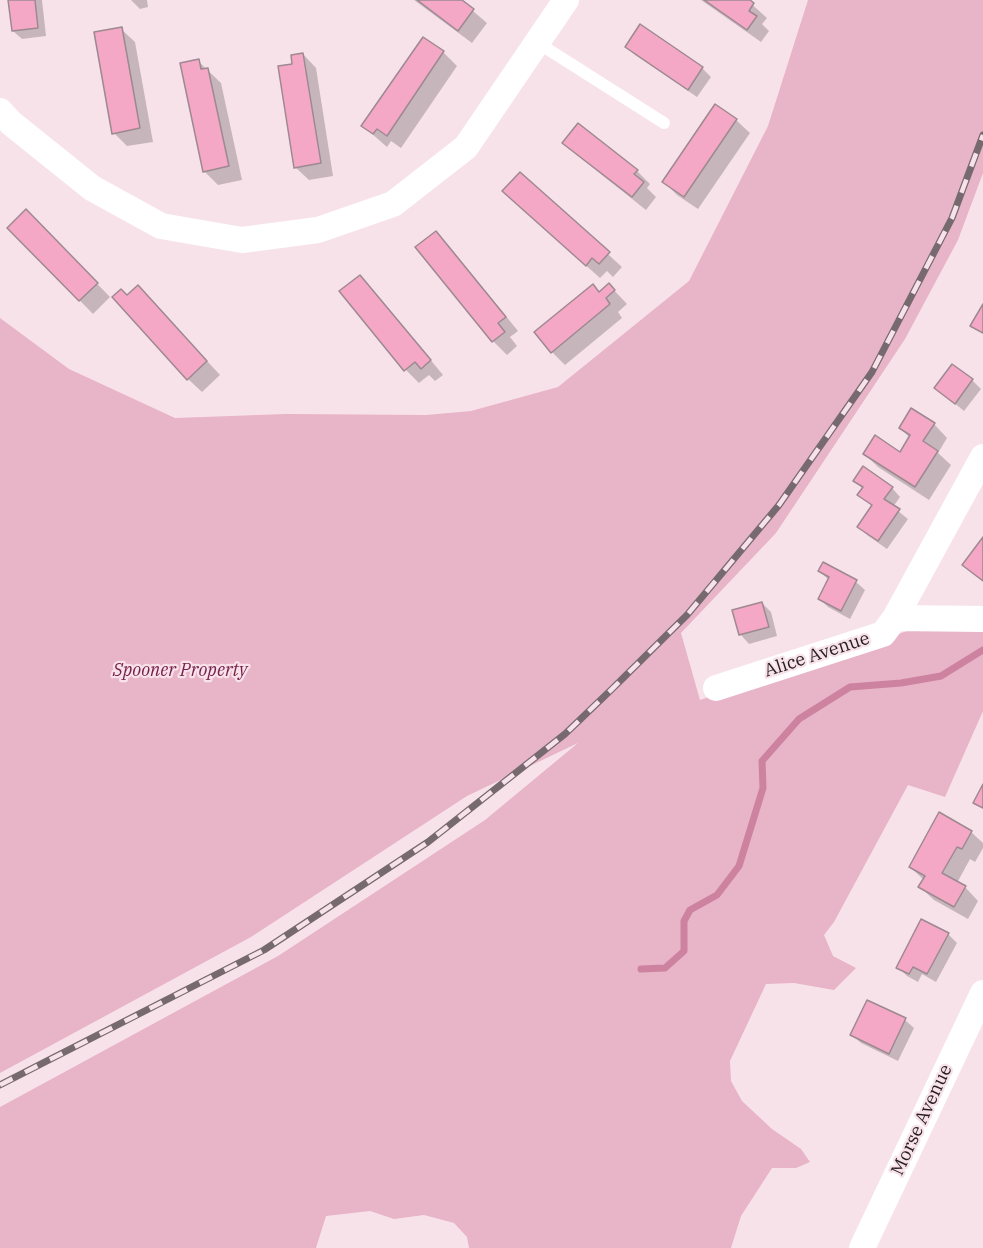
<!DOCTYPE html>
<style>
body{margin:0}
canvas{display:block;background:#f8e2ea}
</style>
<canvas width="983" height="1248"></canvas>
<script>
const g = document.querySelector('canvas').getContext('2d');
g.lineJoin = 'round';
function fillPath(path, color) {
  g.fillStyle = color;
  g.fill(path, 'evenodd');
}
function trace(path, color, width, dash) {
  g.strokeStyle = color;
  g.lineWidth = width;
  g.lineCap = dash ? 'butt' : 'round';
  g.setLineDash(dash || []);
  g.stroke(path);
}
function write(font, color, halo, rows, align = 'center') {
  g.font = font + ' "IBM Plex Serif",serif';
  g.lineWidth = 4.5;
  g.setLineDash([]);
  g.textBaseline = 'middle';
  g.strokeStyle = halo;
  g.fillStyle = color;
  for (const [text, x, y, turn = 0] of rows) {
    g.save();
    g.translate(x, y);
    g.rotate((+turn || 0) * Math.PI / 180);
    g.textAlign = isNaN(turn) ? turn : align;
    if (halo) g.strokeText(text, 0, 0);
    g.fillText(text, 0, 0);
    g.restore();
  }
}
fillPath(new Path2D(`
 M808 0H983V173L958 240 905 339 776 533 681 633 700 700 907 631 983 630V711L945 797 908 785 834 922 824 935 833 956 856 968 834 990 794 983 766 984 730 1061 731 1081 742 1101 772 1129 801 1149 810 1162 796 1168H772L741 1216 731 1248H469L467 1237 454 1223 424 1215 394 1219 370 1211 326 1216 316 1248H0V1107L278 956 485 820 578 743 467 796 251 937 0 1073V318L69 369 175 418 286 414 426 415 471 411 558 387 689 281 768 126Z`), '#e8b4c7');
fillPath(new Path2D(`
 M9 0H42L46 36 22 39 13 31Z
 M131 0H147L148 7 140 9Z
 M414 0H460L487 23 472 43Z
 M701 0H747L767 18 762 24 769 31 761 42Z
 M121 29 135 42 153 142 127 146 114 133Z
 M423 39 443 52 457 66 401 148 391 141 387 147 363 126Z
 M627 47 702 68 711 77 697 97 635 55Z
 M303 54 316 68 333 176 309 180 295 167 294 65Z
 M198 61 221 83 242 180 218 185 204 171Z
 M716 106 736 120 750 133 698 209 677 195 664 182Z
 M564 142 637 171 650 184 647 188 656 197 646 210 578 156Z
 M520 174 622 267 613 277 607 271 600 278 518 205Z
 M26 211 110 297 93 314 9 228Z
 M436 233 449 246 518 331 510 337 517 346 507 355 493 341 417 248Z
 M360 277 373 290 443 375 435 381 429 375 419 383 406 370Z
 M609 285 627 304 618 312 622 318 565 365 552 352 600 293Z
 M127 297 151 300 220 375 202 392 188 379Z
 M972 380 981 389 964 411 936 388Z
 M934 424 947 438 938 453 951 465 929 500 878 467 865 454H901L910 438 900 428Z
 M855 481 892 488 900 497 893 507 908 519 887 549 867 535 859 527 873 507 859 495 863 489Z
 M824 564 856 582 865 590 850 619 828 607 819 598 829 580 819 571Z
 M762 603 771 612 777 636 749 644 741 635 734 611Z
 M971 832 983 843V848L975 862 970 859 957 883 965 887 978 901 968 919 934 900 920 887 924 880 910 867Z
 M948 934 957 943 936 982 922 974 918 982 907 976 898 967Z
 M867 1002 905 1020 914 1028 898 1061 861 1043 852 1035Z`), '#0003');
trace(new Path2D(`
 M641 969 665 968 684 951V921L690 910 717 895 739 866 763 788 762 761 799 719 850 687 901 683 941 676 983 650`), '#cd82a0', 7);
const building = new Path2D(`
 M8 0H35L38 28 12 31Z
 M417 0H462L474 9 458 31Z
 M704 0H750L754 3 749 11 757 16 747 30Z
 M640 24 703 67 688 90 625 47Z
 M122 27 140 128 112 134 94 32Z
 M423 37 444 51 387 136 377 129 373 134 361 126Z
 M303 53 321 163 294 168 278 66 292 64 291 55Z
 M199 59 201 69 208 68 229 166 203 172 180 63Z
 M715 104 737 119 684 197 662 182Z
 M578 123 638 170 634 174 644 182 632 197 562 143Z
 M520 172 610 252 599 264 592 258 586 266 502 191Z
 M26 209 98 283 79 301 7 228Z
 M436 231 506 317 498 323 505 332 492 342 415 247Z
 M360 275 431 360 421 369 415 362 404 371 339 291Z
 M609 283 615 290 606 298 610 304 551 353 534 332 593 284 599 292Z
 M138 285 207 361 187 380 112 297 121 289 127 295Z
 M983 304V333L970 326Z
 M952 364 973 379 955 404 934 388Z
 M911 408 935 423 923 441 938 451 915 487 863 454 875 435 900 452 910 435 899 428Z
 M863 466 893 487 884 499 900 509 878 541 857 527 872 505 857 495 863 487 853 481Z
 M983 537V581L962 565Z
 M823 562 857 580 841 611 818 599 829 577 818 571Z
 M762 602 769 627 739 635 732 610Z
 M983 784V808L973 803Z
 M939 812 972 831 962 849 957 847 942 873 966 886 954 907 918 887 925 876 909 867Z
 M921 919 949 933 927 974 913 967 909 974 896 968Z
 M867 1000 906 1018 889 1054 850 1035Z`);
fillPath(building, '#f5a7c6');
trace(building, '#9d8990', 1.5);
trace(new Path2D(`
 M538 43 664 123`), '#fff', 12);
trace(new Path2D(`
 M0 111 11 123 92 188 161 226 242 240 318 230 393 204 466 147 566 0
 M895 618 983 457
 M716 688 883 634 895 618 983 619
 M862 1248 983 993`), '#fff', 26);
const rail = new Path2D(`
 M0 1085 264 950 428 842 565 734 612 689 687 615 779 505 872 372 952 218 983 135`);
trace(rail, '#776a6f', 7);
trace(rail, '#f8e2ea', 4.5, [14]);
write('18px', '#251d20', '#f8e2ea', [
 ["Alice Avenue",817,655,-18],
 ["Morse Avenue",922,1120,-65]
]);
write('italic 18px', '#771e4b', '#f8e2ea', [
 ["Spooner Property",180,671]
]);
</script>
